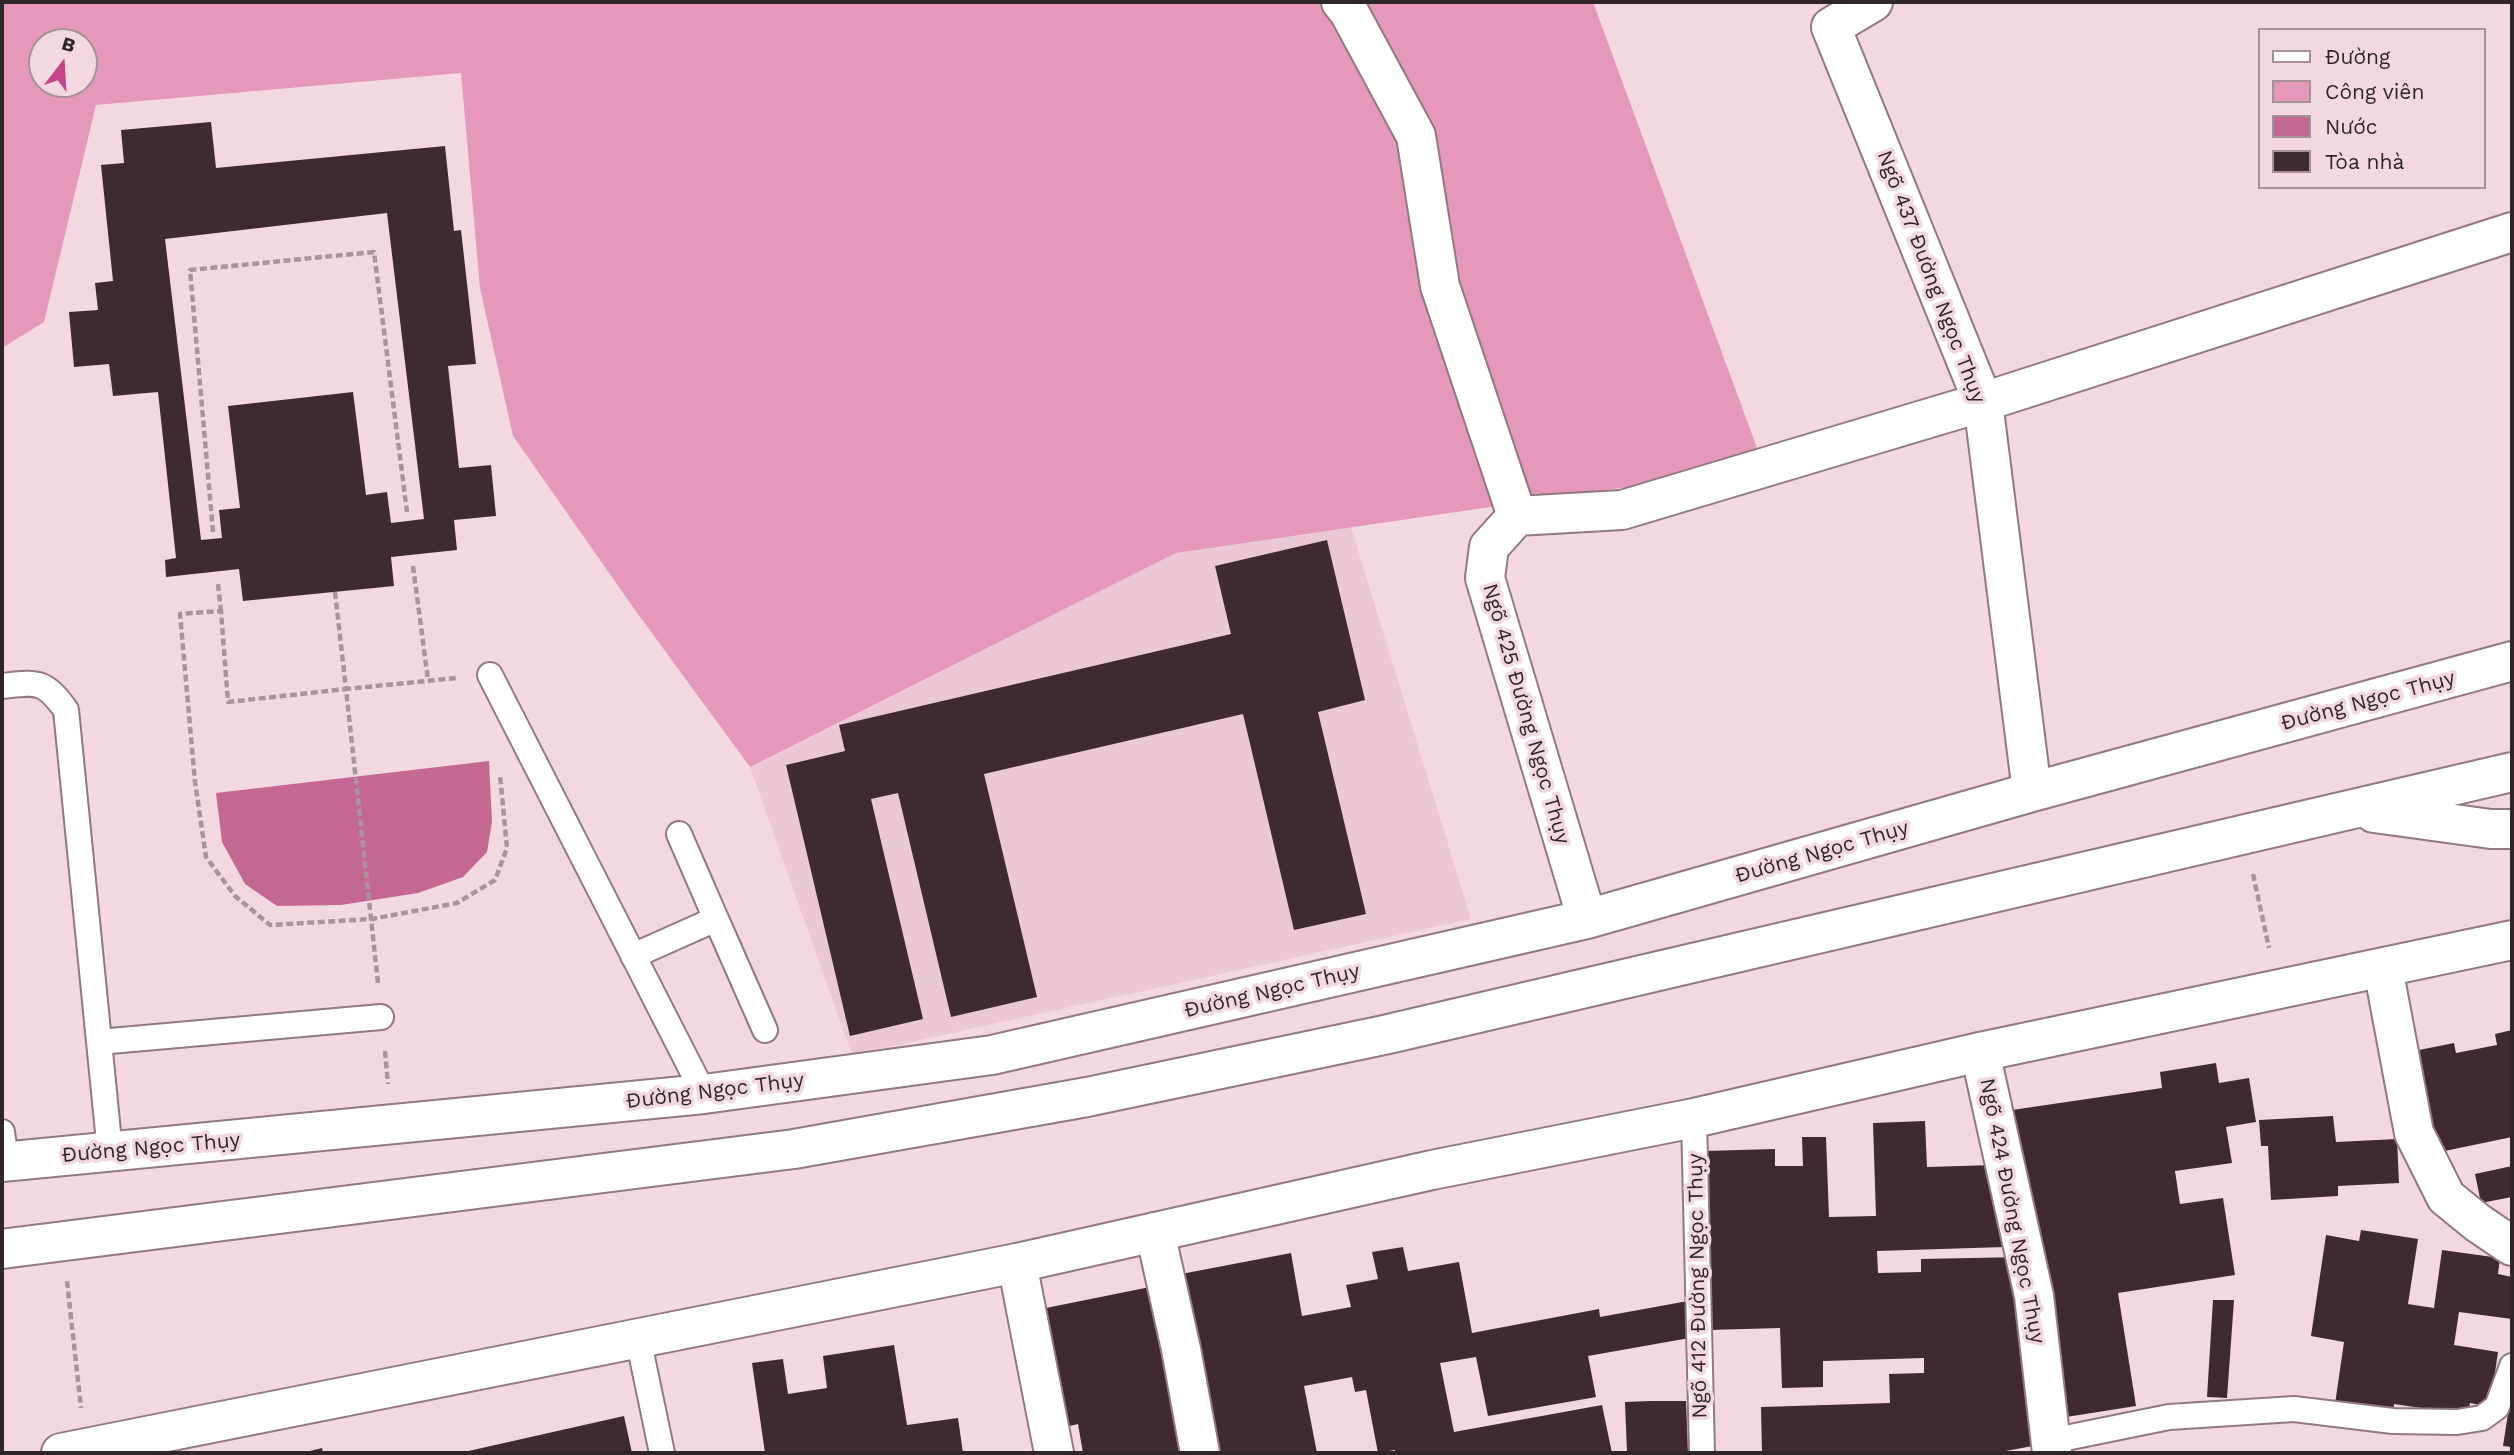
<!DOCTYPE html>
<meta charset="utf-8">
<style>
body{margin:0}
#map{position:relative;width:2514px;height:1455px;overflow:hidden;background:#f3d8e2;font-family:"Work Sans",sans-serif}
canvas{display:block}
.frame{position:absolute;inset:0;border:4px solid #30262a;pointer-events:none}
.legend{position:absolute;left:2258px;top:28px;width:228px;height:161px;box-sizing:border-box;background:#f3d8e2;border:2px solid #a59198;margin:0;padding:9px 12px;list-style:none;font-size:21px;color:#30262a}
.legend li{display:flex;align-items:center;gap:14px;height:35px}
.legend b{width:35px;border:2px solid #a59198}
.north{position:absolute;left:28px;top:28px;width:70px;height:70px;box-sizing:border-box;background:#f3d8e2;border:2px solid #a59198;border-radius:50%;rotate:17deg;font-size:19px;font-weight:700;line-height:28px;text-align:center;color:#30262a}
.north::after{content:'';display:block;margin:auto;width:24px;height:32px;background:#c74387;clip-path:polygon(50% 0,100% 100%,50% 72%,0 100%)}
</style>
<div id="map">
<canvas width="2514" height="1455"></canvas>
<div class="frame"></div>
<ul class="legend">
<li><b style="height:9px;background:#fff"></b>Đường</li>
<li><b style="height:19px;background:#e698ba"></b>Công viên</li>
<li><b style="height:19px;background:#c46892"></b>Nước</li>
<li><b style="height:19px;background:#3f2a33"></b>Tòa nhà</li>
</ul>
<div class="north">B</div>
</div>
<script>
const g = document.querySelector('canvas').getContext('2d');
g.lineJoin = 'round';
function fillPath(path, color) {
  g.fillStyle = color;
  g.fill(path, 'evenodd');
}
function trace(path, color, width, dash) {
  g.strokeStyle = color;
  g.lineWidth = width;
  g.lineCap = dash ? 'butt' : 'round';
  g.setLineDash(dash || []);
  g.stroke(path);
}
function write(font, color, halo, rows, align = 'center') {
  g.font = font + ' "Work Sans",sans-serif';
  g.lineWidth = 7;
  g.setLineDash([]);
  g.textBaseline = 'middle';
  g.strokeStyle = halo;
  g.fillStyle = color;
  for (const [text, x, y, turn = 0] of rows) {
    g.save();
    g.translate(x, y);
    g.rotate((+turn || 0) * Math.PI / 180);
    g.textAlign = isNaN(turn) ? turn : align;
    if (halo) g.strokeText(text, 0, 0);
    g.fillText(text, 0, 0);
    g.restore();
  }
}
fillPath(new Path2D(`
 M1350 524 1471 919 852 1055 750 767 1176 553Z`), '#ebc8d6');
fillPath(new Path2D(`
 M2 2H1593L1764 467 1176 553 750 767 635 610 513 436 480 288 461 73 96 105 44 322 2 348ZM42 42H84V84H42Z`), '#e698ba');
fillPath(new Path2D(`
 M489 761 492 822 487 852 463 877 418 893 341 905 277 906 245 884 222 842 216 793Z`), '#c46892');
fillPath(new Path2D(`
 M211 122 216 168 445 146 454 231 461 230 476 364 448 366 459 468 491 465 496 516 454 520 457 550 391 557 394 586 243 601 239 569 166 577 165 560 176 558 158 392 113 396 109 364 74 367 69 312 98 310 95 283 113 281 101 165 124 163 121 130ZM387 213 424 519 391 523 387 492 366 495 353 392 228 406 240 508 219 510 222 538 201 540 165 239Z
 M1327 540 1365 700 1318 712 1366 914 1294 930 1243 714 984 774 1037 997 951 1017 898 793 871 799 923 1019 850 1036 786 765 845 751 839 725 1231 634 1215 566Z
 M2512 1030V1137L2435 1153 2414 1051 2454 1043 2456 1053 2497 1045 2495 1034Z
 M2216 1063 2219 1083 2249 1078 2256 1122 2226 1127 2232 1163 2175 1171 2180 1204 2223 1198 2235 1275 2118 1293 2136 1406 2060 1418 2012 1110 2162 1088 2160 1072Z
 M2333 1116 2336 1142 2397 1139 2399 1183 2338 1186V1196L2271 1200 2268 1146H2261L2259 1120Z
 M1925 1121 1927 1167 1994 1165 1996 1212 2004 1213 2005 1247 1877 1251 1878 1273 1921 1272V1259L2022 1257 2038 1445 1995 1453H1762L1761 1407 1890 1403 1889 1374 1924 1373V1358L1823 1361V1387L1782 1388 1780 1328 1710 1330 1704 1151 1775 1149V1166H1803L1802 1137H1826L1829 1217 1876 1216 1873 1123Z
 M2512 1166V1197L2481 1203 2475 1174Z
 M2361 1230 2418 1239 2408 1304 2434 1308 2442 1250 2500 1258 2498 1274 2512 1277V1319L2459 1312 2454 1345 2498 1352 2490 1407 2470 1403 2468 1415 2394 1404 2393 1413 2335 1404 2344 1342 2311 1336 2326 1235 2359 1241Z
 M1403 1247 1408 1271 1459 1262 1472 1333 1599 1309 1600 1317 1688 1301 1695 1337 1588 1356 1596 1397 1488 1416 1476 1357 1440 1363 1454 1432 1602 1405 1612 1453H1395V1450L1378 1453 1366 1390 1355 1392 1352 1377 1304 1386 1317 1453H1210L1176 1275 1291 1253 1302 1316 1351 1307 1346 1285 1378 1279 1372 1252Z
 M1160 1285 1193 1453H1083L1078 1424 1065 1427 1041 1309Z
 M2213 1300H2234L2227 1398 2207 1397Z
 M894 1345 907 1425 958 1418 963 1453H765L752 1363 783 1359 788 1394 827 1388 823 1356Z
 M2511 1394H2512V1447L2503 1446Z
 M1651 1401H1686L1688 1453H1627L1625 1402Z
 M624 1416 632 1453H464V1452Z
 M322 1448 323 1453H306V1452Z`), '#3f2a33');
const service = new Path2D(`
 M490 675 704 1094
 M2 686C38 682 44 680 66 710L110 1152
 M679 834 716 919
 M633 956 716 919 765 1030
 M99 1042 381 1017
 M1694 1118 1702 1453
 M2 1132 6 1161
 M638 1338 662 1453
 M2051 1441 2169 1417 2294 1409 2393 1421 2457 1422 2482 1418 2497 1407 2512 1366`);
const minor = new Path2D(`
 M1341 2 1349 12 1416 136 1440 286 1517 516
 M1873 2 1831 27 1983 402 2032 792
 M1517 516 1622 510 1983 402 2512 232
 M1517 516 1489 547 1485 578 1587 919
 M2383 968 2414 1133 2446 1197 2478 1223 2512 1246
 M1980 1052 2034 1296 2052 1453
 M2 1162 704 1094 992 1055 1587 919 2032 792 2512 661
 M1155 1232 1181 1349 1200 1453
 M1017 1263 1054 1453`);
const tertiary = new Path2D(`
 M61 1453 1017 1263 1432 1170 1694 1118 1980 1052 2512 940`);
const primary = new Path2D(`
 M2374 813 2491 829H2512
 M2 1249 794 1149 1087 1097 1384 1035 2512 772`);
trace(service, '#917882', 28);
trace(minor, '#917882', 42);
trace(tertiary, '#917882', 42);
trace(primary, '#917882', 42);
trace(new Path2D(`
 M213 532 190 270 374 252 407 512
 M413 566 428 680
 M218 584 221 611
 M335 592 346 689 228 702 221 611 180 614 195 782 206 857 235 896 270 925 372 919 457 903 495 880 507 848 500 775
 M2253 874 2269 948
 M378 983 346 689 456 678
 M385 1051 388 1084
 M67 1281 81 1408`), '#a9949c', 4.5, [7, 3.5]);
trace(service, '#fff', 24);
trace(minor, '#fff', 38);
trace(tertiary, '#fff', 38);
trace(primary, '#fff', 38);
write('21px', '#30262a', '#f3d8e2', [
 ["Ngõ 437 Đường Ngọc Thụy",1931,277,69],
 ["Đường Ngọc Thụy",2368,701,-15],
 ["Ngõ 425 Đường Ngọc Thụy",1526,714,74],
 ["Đường Ngọc Thụy",1822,852,-16],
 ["Đường Ngọc Thụy",1272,991,-13],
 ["Đường Ngọc Thụy",715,1091,-7],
 ["Đường Ngọc Thụy",151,1148,-5],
 ["Ngõ 424 Đường Ngọc Thụy",2012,1211,79],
 ["Ngõ 412 Đường Ngọc Thụy",1698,1286,-91]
]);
</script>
